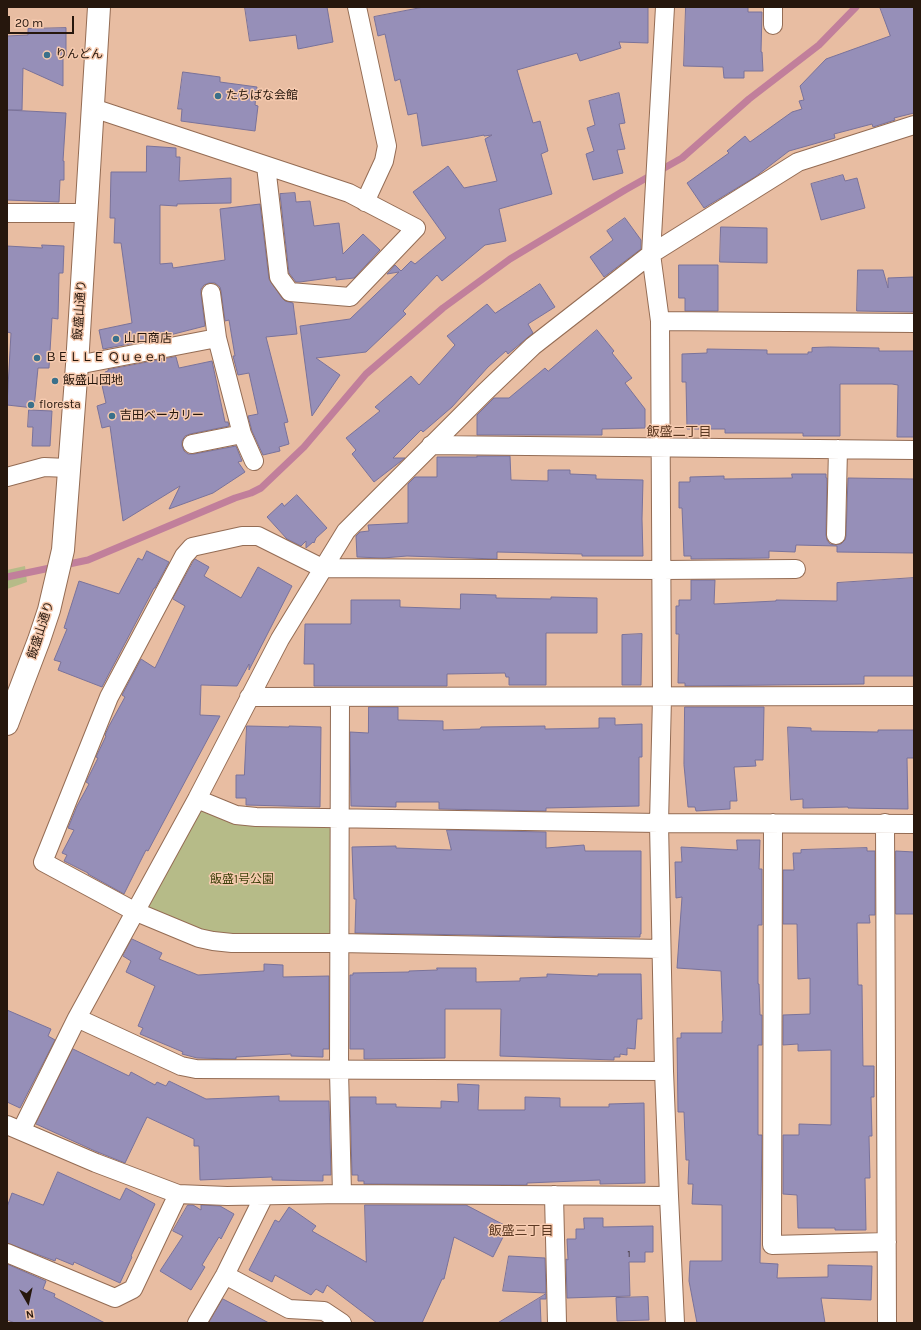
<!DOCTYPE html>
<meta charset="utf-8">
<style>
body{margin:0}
#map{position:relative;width:921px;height:1330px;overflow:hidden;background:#e8bda2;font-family:Karla,sans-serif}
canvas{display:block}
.frame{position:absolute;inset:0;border:8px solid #26170d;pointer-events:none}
.north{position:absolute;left:8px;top:1282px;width:40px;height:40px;-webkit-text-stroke:3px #f6caaf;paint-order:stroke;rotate:171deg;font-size:11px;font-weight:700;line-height:16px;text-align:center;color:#26170d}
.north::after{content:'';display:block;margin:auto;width:14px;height:18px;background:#26170d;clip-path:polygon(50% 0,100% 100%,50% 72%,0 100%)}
.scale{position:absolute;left:8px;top:16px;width:66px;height:18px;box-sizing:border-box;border:2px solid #26170d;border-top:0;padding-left:5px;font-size:12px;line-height:14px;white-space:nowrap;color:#26170d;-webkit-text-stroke:3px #f6caaf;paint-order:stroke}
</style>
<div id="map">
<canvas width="921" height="1330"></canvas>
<div class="frame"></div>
<div class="north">N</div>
<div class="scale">20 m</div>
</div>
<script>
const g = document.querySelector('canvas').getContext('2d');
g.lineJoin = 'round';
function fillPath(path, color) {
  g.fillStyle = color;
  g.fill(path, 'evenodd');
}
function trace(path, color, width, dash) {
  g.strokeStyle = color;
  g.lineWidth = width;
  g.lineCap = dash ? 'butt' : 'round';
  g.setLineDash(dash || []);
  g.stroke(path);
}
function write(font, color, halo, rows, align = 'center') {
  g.font = font + ' Karla,"Noto Sans JP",sans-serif';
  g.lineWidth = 3;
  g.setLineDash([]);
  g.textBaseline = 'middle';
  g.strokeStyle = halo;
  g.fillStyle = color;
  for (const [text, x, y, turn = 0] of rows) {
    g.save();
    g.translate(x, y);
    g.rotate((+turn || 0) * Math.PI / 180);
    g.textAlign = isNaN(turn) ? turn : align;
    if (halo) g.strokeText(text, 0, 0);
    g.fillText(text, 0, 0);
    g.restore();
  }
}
fillPath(new Path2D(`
 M25 566 27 582 7 589V570Z
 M199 806 333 824V938L202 933 142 909Z`), '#b6bb88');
trace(new Path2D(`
 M7 577 88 560 235 498 251 493 261 488 304 447 366 374 443 308 510 259 625 190 682 158 749 99 819 45 856 7`), '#c17f9b', 7);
const building = new Path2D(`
 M245 7H327L333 42 298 49 296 35 250 41Z
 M424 7H648V43L619 42 621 48 580 61 577 53 517 70 533 123 540 121 548 151 541 154 552 194 499 209 506 241 485 245 442 281 437 275 403 311 406 314 366 352 316 358 340 375 312 416 300 326 350 319 399 272 387 274 395 265 401 271 411 261 415 264 446 238 413 192 448 166 464 188 497 181 485 139 492 135 484 136V135L469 138 422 146 417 113 408 115 400 79 395 81 385 34 378 36 374 17Z
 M686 7H748V12H762L761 52H762L763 71H744V78H724L723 67 684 66Z
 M880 7H914V113L894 118 895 120 873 127 872 124 834 134 835 138 789 151 755 177 704 208 687 183 729 153 727 151 745 136 750 142 792 112 802 109 799 101 804 100 800 86 826 59 890 36Z
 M66 28V56H63V86L23 68 22 110H7V36L28 35V29Z
 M183 72 220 77V82L257 87 255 105 258 106 255 131 181 121 182 109H178Z
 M619 93 625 123 619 124 625 149 617 150 623 173 593 180 586 154 594 151 587 128 595 125 589 101Z
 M7 110 66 113 63 161H64V180H60L59 202 7 200Z
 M147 146 176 148V157H180L179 181 231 178V203L177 204V206L160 205V264L172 263 173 268 225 260 220 209 260 204 269 279 282 298 285 301 293 303 297 334 266 337 288 422 284 423 289 444 279 447 280 451 263 455 252 431 248 416 258 414 249 373 238 375 233 356H235L229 320 225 321 221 291 220 287 215 283H209L204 285 201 289V294L205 326 170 335 171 336 103 349 99 330 132 323 121 243H114L115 218H110L111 172H146Z
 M843 175 845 181 857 178 865 208 821 220 811 184Z
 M295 193 296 202 310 201 314 226 339 223 343 254 363 234 380 250 354 278 336 280V277L300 282H296L289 273 280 194Z
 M625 218 641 240V249L604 277 590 257 613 240 607 231Z
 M721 227 767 228V263L720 262Z
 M42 245 64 246 63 273H59L58 319 52 318 49 368H38L34 408 7 405 11 333 7 332V246L42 248Z
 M679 265H718V311H685V298H679Z
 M858 270H883L888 288V278L914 277V312L857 311Z
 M540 284 555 307 528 324 533 333 508 354 506 351 488 367 452 407 423 432 421 430 393 458H405L374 482 352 454 356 450 346 438 380 411 375 407 411 376 419 385 455 345 447 336 487 304 495 313Z
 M597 330 614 351 612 353 632 378 625 383 645 409V428L602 429V435H477V415L494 398H509L545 368 548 371Z
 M830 347 879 348V351H914V437H897L898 385 892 384H840V436H803V433H725V429H687L686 382H682V354L707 353V349L767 350V354H808V352H812V348Z
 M176 357 179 368 212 361 225 422H228L229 426 190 434 185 436 182 441V446L184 451 188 454H194L236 446 242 461 238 462 245 472 213 493 169 509 180 486 123 521 110 426 102 428 97 406 106 403 101 381 107 380 105 372 108 371V370Z
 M29 410 52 411 50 446H32L33 427H28Z
 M477 456H510L511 480 548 481V470H570V474L596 475V479L643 480 642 519 643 556H582V554L497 552V559L407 556 383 558 357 557 356 536 360 532 369 531 368 525 408 523V484L415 477H437V457H477Z
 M792 474H826V478H827L826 535 827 540 830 544 835 545 841 544 845 540 846 536 848 478 914 479V553L837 552V546L796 545 795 552 769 551V558L691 559V556H684L682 508H679V482H690V477L724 476V479L792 478Z
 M297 495 327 528 316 538 314 543 313 542 306 548V541L301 546 287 539 267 517 282 503 284 506Z
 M147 551 169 562 155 588H154L102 687 58 670 61 662 54 660 67 629 64 628 79 581 119 594 138 558 142 560Z
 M195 559 209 567 204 576 241 598 258 567 292 586 249 670V664L237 686 201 685 200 715 220 716 148 851 146 850 124 894 88 874V873L64 861 67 855 62 853 74 830 68 828 77 806 89 784 86 782 98 758 96 757 106 736 105 735 109 726 125 697 122 695 141 659 155 668 185 606 173 599Z
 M914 578V676H864V684L685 686V683H678L679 634H676V606H679V600H691V580H715L714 604 776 601V600L837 601V583Z
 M461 594 496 595V598L551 599V597L597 598V633H546V685H509V677H506L505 673 447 674V686H314V664H304L305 624H351V600H400V607L460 609Z
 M642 634 641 685H622V635Z
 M369 707H398V720L443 721V730L480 729 481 727 545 726V729L599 728V718H615V725L642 724V757H639V806L546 808V811L439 809V802H396V807L351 806 350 732 368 733Z
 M685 707H764L763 760H755L756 766 734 767 737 801H730V809L696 811 695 807H688L684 765Z
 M247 726 289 727V726L321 727 320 807 246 805V798H236V775H244Z
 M788 727 811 728V731L878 732V730H914V758H907L908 809 848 808V807L803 808V799L791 800Z
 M447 830 546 832V848L584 845 585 851H641V934H640V937H593L355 933 356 899H354L352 847 396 846V848L451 850Z
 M737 840H760L759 869H762V925H758V984H759L760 1015H762V1045H758V1135H762L760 1263 778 1264 777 1278 828 1277V1265L872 1266 871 1300 821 1298 825 1323H697L689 1281 690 1261H722V1205L692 1204 693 1184H688L689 1160H686L684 1112H678L677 1038H681V1033H722V1021H723L721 971 677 968 682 897 676 898 675 862H682L681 847 737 850Z
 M867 848V851H875V915H869L870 923H857L858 985H862L863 1066H874V1097H871L872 1136H869L870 1178H865L866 1230H835V1228H798L797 1195 783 1194V1135H799V1124L831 1125V1050L798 1051V1044L783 1045V1015L810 1014V978L798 979 797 924H783V870H794L793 853H801V850Z
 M896 851 914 852V914H896Z
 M132 939 162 953 159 959 198 975 264 971V964L283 965V977L329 976V1049H323V1057L291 1056V1054L236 1057V1059L197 1058 182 1054 183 1052 140 1034 143 1028 138 1026 155 986 126 972 131 961 123 956Z
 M437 968H476V982L520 981V978L547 977V974L598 976V974H641L642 1019H637L635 1049 627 1048V1055L620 1054V1057H614V1060L500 1056 501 1009H445V1058L364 1059V1049H350V975H353V973L409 972V971L437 970Z
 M7 1010 51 1029 48 1036 55 1040 20 1108 7 1102Z
 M73 1049 129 1076 131 1072 155 1085 157 1082 166 1086 169 1081 206 1099 279 1096V1101H329L331 1175H323V1181L272 1180V1177L200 1180 199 1146H194V1139L147 1117 125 1163 95 1151 36 1124Z
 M458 1084 479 1085 478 1110H525V1097L560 1098V1107H609V1104L644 1103 645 1183 600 1184V1180L527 1183V1185L364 1184V1181H358V1175H352L350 1097H376V1104H396V1107L441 1108V1101L458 1102Z
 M58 1172 120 1200 126 1188 155 1204 131 1256 132 1257 120 1283 74 1262 73 1265 56 1258 55 1261 7 1243V1207L12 1193 43 1205Z
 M188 1205H193L201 1210V1205L220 1206 234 1214 221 1239 219 1237 202 1265 205 1267 191 1290 160 1271 183 1236 173 1231Z
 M365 1205H466L508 1227 493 1257 454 1237 444 1279H442L422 1323H377L327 1285 323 1293 316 1289 311 1295 275 1275 272 1282 249 1270 275 1220 279 1222 289 1207 316 1226 312 1231 366 1262Z
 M584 1218H603V1227L653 1226V1252H645V1262H629L630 1296 567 1298 566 1259 568 1260 567 1239H576V1229H584Z
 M509 1256 545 1258 546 1293 503 1291Z
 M7 1264 46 1281 43 1289 55 1294 54 1297 105 1323H15L7 1320Z
 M546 1294V1299H540L541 1323H498Z
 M648 1297 649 1320 617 1321 616 1298Z
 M223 1299 269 1323H209Z`);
fillPath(building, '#968fb8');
trace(building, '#79729a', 1);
const street = new Path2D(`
 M357 7 387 146 384 161 365 202
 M773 25V7
 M93 108 349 193 416 228 350 297 290 292 279 277 266 166
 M7 213H87
 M211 293 217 338 242 434 254 461
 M660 321 914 323
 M77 365 217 338
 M192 444 242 434
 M431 445 914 450
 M7 477 44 467 68 468
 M836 535 838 449
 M249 697 914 696
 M340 697 339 1071 342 1194
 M197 799 236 815 256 817 659 823 914 824
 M773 823 772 1245 887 1242
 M885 823 887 1323
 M661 949 339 943H232L213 941 199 938 134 911 43 862 109 697 184 556 192 547 242 536H258L322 568 661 570 796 569
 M77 1018 181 1066 196 1069 664 1071
 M7 1125 96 1163 178 1194 227 1196 342 1194 669 1196 664 1071 659 823 662 697 660 321 651 254 665 7
 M21 1131 77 1018 197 799 280 639 346 531 483 394 533 346 651 254 798 162 914 125
 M554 1195 557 1323
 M669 1196 675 1323
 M7 1253 115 1298 133 1289 178 1194
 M225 1275 289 1309 324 1311 342 1323
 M197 1323 225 1275 264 1196`);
const secondary = new Path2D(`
 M7 724 39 640 49 610 63 550 77 365 99 7`);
trace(street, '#946c54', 20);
trace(secondary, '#946c54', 24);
trace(street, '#fff', 18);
trace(secondary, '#fff', 22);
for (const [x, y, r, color] of [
 [47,55,4,"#3a708b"],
 [218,96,4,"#3a708b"],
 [116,339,4,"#3a708b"],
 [37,358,4,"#3a708b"],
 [55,381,4,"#3a708b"],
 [31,405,4,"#3a708b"],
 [112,416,4,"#3a708b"]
]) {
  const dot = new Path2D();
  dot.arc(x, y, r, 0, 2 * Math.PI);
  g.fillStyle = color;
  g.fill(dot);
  trace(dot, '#f6caaf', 1.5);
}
write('10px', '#423538', null, [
 ["1",629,1254]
]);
write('12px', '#26170d', '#f6caaf', [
 ["りんどん",55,55],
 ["たちばな会館",226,96],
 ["山口商店",124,339],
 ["ＢＥＬＬＥ Ｑｕｅｅｎ",45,358],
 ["飯盛山団地",63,381],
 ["floresta",39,405],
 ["吉田ベーカリー",120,416]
], 'left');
write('12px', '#26170d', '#f6caaf', [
 ["飯盛山通り",80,310,-86],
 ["飯盛山通り",41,630,-72]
]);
write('12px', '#3d400a', '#f6caaf', [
 ["飯盛1号公園",242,880]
]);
write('13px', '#5c3922', '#f6caaf', [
 ["飯盛二丁目",679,432],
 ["飯盛三丁目",521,1231]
]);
</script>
